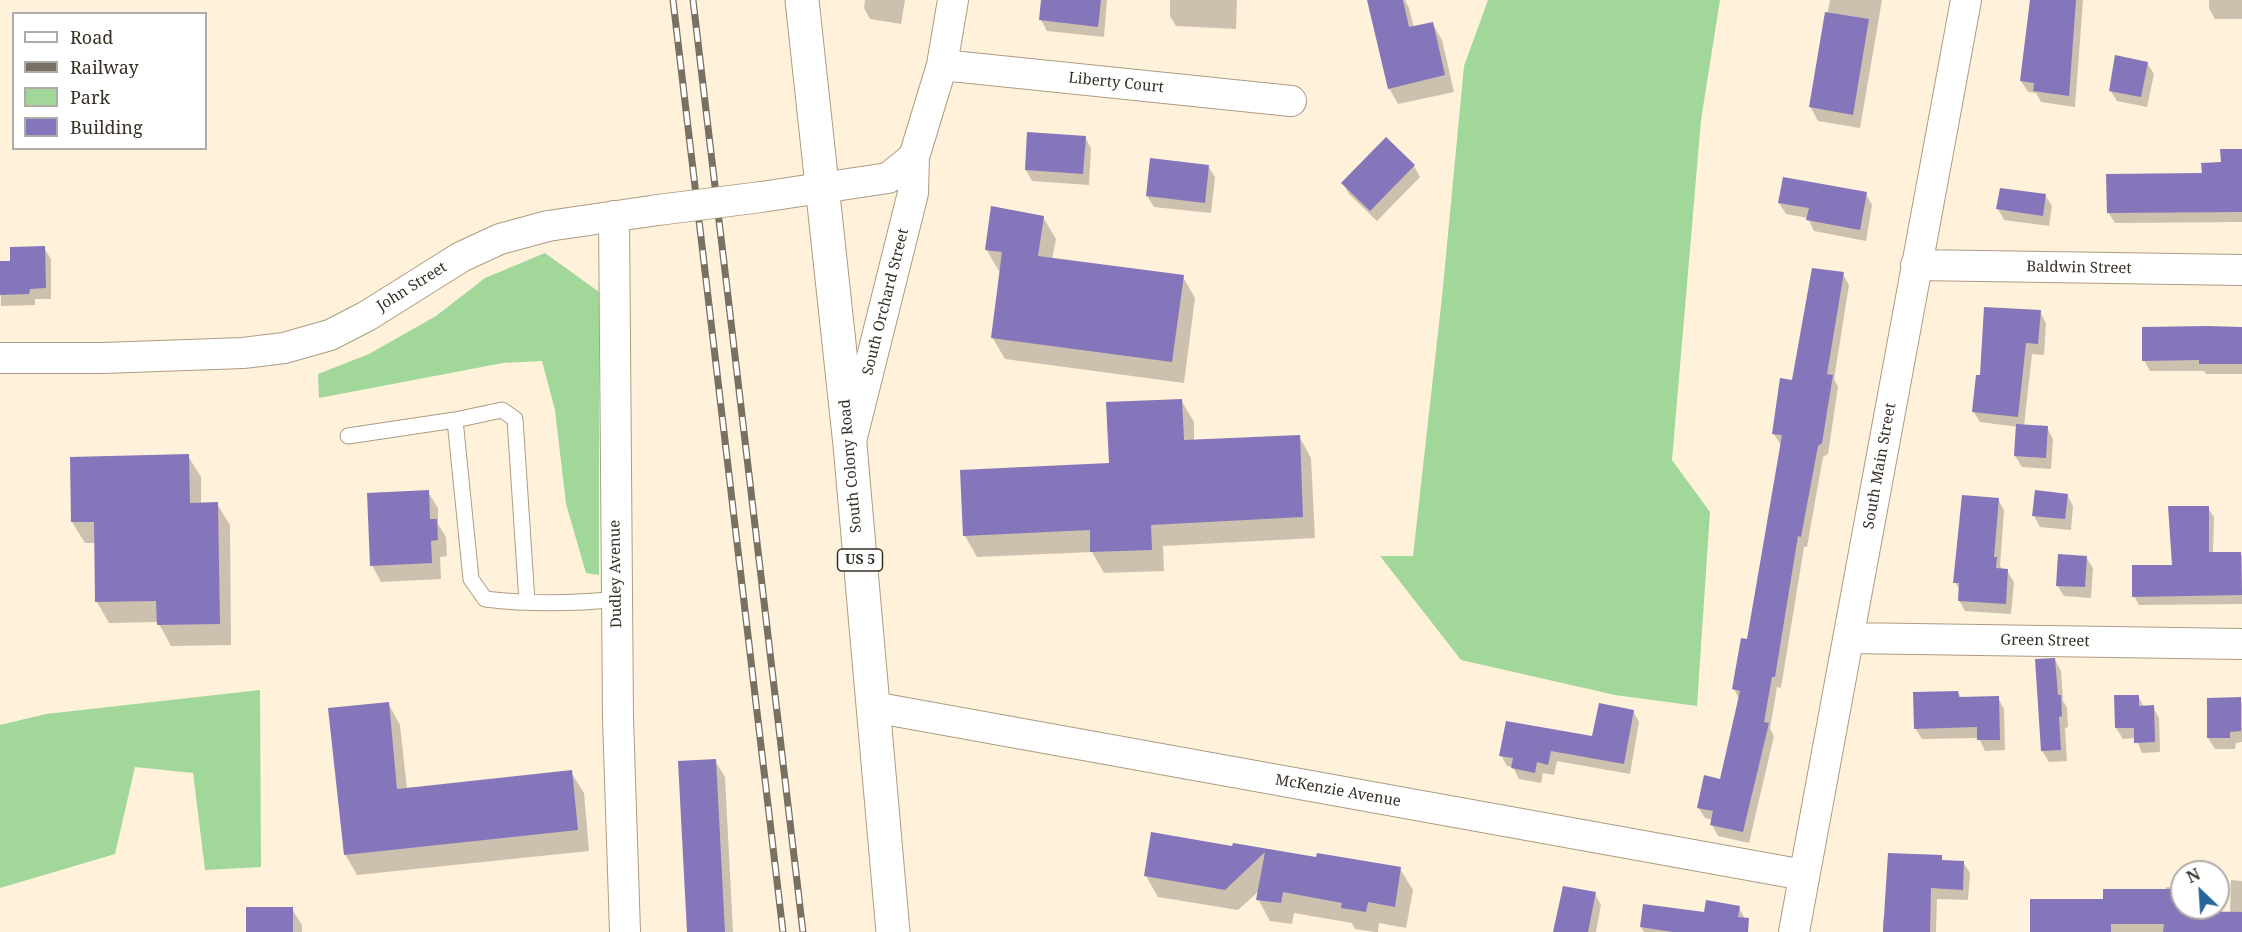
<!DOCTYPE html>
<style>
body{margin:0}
#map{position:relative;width:2242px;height:932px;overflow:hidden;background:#fff1da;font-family:"Noto Serif",serif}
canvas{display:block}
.legend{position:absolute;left:12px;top:12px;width:195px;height:138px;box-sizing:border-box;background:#fff;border:2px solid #afaca8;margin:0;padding:8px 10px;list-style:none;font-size:18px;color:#363025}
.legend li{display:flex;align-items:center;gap:12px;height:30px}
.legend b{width:30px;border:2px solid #afaca8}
.north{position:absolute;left:2170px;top:860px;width:60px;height:60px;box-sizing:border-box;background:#fff;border:2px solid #afaca8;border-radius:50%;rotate:335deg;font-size:16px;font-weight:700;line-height:24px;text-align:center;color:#363025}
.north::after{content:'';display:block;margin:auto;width:21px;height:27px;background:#25659b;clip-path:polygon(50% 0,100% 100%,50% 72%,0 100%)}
</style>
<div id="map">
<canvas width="2242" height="932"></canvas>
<ul class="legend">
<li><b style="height:8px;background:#fff"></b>Road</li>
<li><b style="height:8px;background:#787061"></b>Railway</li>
<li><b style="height:16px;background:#a1d899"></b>Park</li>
<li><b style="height:16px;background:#8575ba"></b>Building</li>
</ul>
<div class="north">N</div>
</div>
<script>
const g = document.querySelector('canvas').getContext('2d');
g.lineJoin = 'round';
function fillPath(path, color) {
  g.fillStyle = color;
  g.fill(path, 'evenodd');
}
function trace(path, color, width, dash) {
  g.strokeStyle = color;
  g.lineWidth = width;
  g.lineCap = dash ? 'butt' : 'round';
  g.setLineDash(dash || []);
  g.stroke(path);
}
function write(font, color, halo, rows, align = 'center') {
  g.font = font + ' "Noto Serif",serif';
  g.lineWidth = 6;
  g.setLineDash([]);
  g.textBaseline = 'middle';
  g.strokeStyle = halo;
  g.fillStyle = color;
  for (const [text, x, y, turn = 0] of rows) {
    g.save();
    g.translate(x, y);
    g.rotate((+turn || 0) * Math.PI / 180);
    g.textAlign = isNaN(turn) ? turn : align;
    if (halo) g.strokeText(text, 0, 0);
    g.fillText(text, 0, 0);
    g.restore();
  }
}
fillPath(new Path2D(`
 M1488 0H1720L1701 120 1672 460 1710 512 1697 706 1615 695 1461 660 1380 556H1413L1442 297 1464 66Z
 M545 253 599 292V575L586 573 566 504 555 410 542 361 503 363 319 398 318 374 369 354 436 316 485 278Z
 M260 690 261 867 205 870 193 773 135 767 115 854 0 888V725L46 714Z`), '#a1d899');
fillPath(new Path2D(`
 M865 0H905L901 24 870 19 864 8Z
 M1043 0H1107L1104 37 1047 31 1041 20Z
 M1170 0H1237L1236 29 1176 26 1170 16Z
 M1368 0H1405L1409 8 1414 28 1432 23 1442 40 1454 92 1398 104 1389 88Z
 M1830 0H1882L1860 128 1818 121 1810 106Z
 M2032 0H2083L2075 107 2041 102 2036 93 2028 92 2021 81Z
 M2209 0H2242V19H2215L2209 8Z
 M2147 63 2154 74 2147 107 2117 101 2110 90Z
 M1085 137 1091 148 1089 185 1032 181 1026 170Z
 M2242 150V222L2115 223 2108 212 2203 174Z
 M1208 166 1215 177 1211 213 1154 207 1147 196Z
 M1414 166 1420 177 1377 221 1349 194 1343 183Z
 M1866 194 1872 205 1866 241 1814 231 1808 218 1786 214 1779 203Z
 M2045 195 2052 206 2049 226 2004 220 1998 209Z
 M1043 217 1056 239 1052 259 1183 277 1195 298 1184 383 1005 359 992 337 1001 271H999L986 249Z
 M44 248 51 259V299H35V305L1 306 0 263 12 262Z
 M1843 274 1849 285 1834 379 1838 387 1828 454 1823 457 1807 547H1804L1781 688 1777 687 1770 729 1774 736 1749 843 1718 836 1712 825 1713 820 1705 818 1698 807 1721 780 1739 699 1734 689 1749 640 1781 445 1773 433 1793 381Z
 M2040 312 2046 323 2044 355 2032 354 2024 426 2047 428 2053 439 2051 469 2022 467 2015 456 2018 427 1980 422 1973 411 1981 377Z
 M2242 328V374H2206L2204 371H2150L2144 360Z
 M1181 400 1194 422V441L1299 436 1311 458 1315 538 1163 546 1164 571 1104 573 1092 552 977 557 965 536 962 472 1110 465Z
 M188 456 201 477V504H217L230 525 231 645 171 646 158 622 109 623 97 602 96 543H85L72 522Z
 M428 492 438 508V524L446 537 447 556 440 557 441 579 381 582 372 565Z
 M2067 495 2073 506 2071 530 2040 527 2034 516Z
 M1998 499 2004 510 2000 566 2003 570 2007 571 2014 582 2011 614 1965 611 1959 600 1960 591 1955 582Z
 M2208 508 2214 517 2213 554 2240 553 2242 556V604L2139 605 2134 596 2174 567Z
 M2086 557 2093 568 2091 598 2064 596 2057 585Z
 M2055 660 2061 671 2063 701 2067 707 2068 727 2065 728 2067 761 2049 762 2042 751Z
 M1958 692 1961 698H1998L2004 709 2005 750 1985 751 1979 738 1922 739 1915 728Z
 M2138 696 2144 707H2153L2159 718 2160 752 2142 753 2136 738 2123 739 2116 728Z
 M2240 699 2242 703V742L2236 743 2235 749H2215L2208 738Z
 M388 703 400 725 407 789 571 772 584 793 589 851 357 875 345 854Z
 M1633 711 1639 722 1630 774 1557 761 1554 775 1543 773 1541 783 1519 779 1513 767 1507 766 1501 755 1594 738Z
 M715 761 725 777 733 932H688Z
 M1234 847 1400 869 1413 890 1406 928 1379 923 1378 932H1375L1355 929 1352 923 1294 913 1292 924 1270 921 1258 899 1260 890 1238 910 1158 897 1146 876Z
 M1941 857 1944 861 1963 862 1970 873 1968 900 1937 899 1936 932H1883V919H1885Z
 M2231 880 2242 881V932H2032L2104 900 2166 890V887L2182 888V908H2195V912L2230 913Z
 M1595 894 1601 905 1596 932H1555Z
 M1739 908 1744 917 1741 932H1644L1641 927Z
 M292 909 302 925V932H247Z`), '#0003');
fillPath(new Path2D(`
 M1041 0H1101L1098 27 1039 20Z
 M1367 0H1403L1409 27 1433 22 1445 75 1388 89Z
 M2030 0H2076L2069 96 2033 91 2034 83 2020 81Z
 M1825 12 1869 19 1853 115 1809 107Z
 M2115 55 2148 62 2141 97 2109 91Z
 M1027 132 1086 136 1083 174 1025 170Z
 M1386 137 1415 165 1370 211 1341 183Z
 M2220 149H2242V212L2107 213 2106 174 2202 173 2201 163 2221 162Z
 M1150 158 1209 165 1205 203 1146 196Z
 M1783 177 1867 192 1860 230 1806 220 1809 208 1778 203Z
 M2000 188 2046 194 2043 216 1996 209Z
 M991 206 1044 216 1038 256 1184 275 1172 362 991 338 1002 252 985 250Z
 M45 246 46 288 30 289 29 294 0 295V261H10V247Z
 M1812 268 1844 272 1827 374 1833 375 1822 443 1818 446 1801 537 1798 536 1775 677H1772L1764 722 1769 723 1743 832 1710 825 1713 811 1697 808 1704 775 1720 779 1740 691 1732 689 1741 638 1747 639 1782 435 1772 434 1780 378 1792 380Z
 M1984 307 2041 310 2038 344 2026 343 2018 417 1972 412 1976 375H1980Z
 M2207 326 2242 327V364H2199V360L2142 361V327Z
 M1182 399 1184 440 1300 435 1303 517 1151 525 1152 550 1090 552V530L963 536 960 470 1109 463 1106 402Z
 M2016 424 2048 426 2046 458 2014 456Z
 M189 454 190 503 218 502 220 624 157 625 156 601 95 602 94 522H71L70 457Z
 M429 490 430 519H437L438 540 431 541 432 563 370 566 367 493Z
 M2035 490 2068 494 2065 519 2032 516Z
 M1962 495 1999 498 1994 557H1997L1996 568 2008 569 2006 604 1958 601 1959 583H1953Z
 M2168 506H2209V552H2241L2242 595 2132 597V565H2172Z
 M2058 554 2087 556 2085 587 2056 586Z
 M2055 658 2058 695H2061L2062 716 2059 717 2061 750 2041 751 2035 659Z
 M1958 691 1959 697 1999 696 2000 740H1977V727L1914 729 1913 692Z
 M2114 695H2139V706L2154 705 2155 742 2134 743V728H2115Z
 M2241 697V731L2230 732V738H2207V698Z
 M389 702 397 789 572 770 578 830 344 855 328 708Z
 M1599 703 1634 710 1624 764 1551 751 1548 765 1537 762 1535 773 1511 768 1513 758 1499 756 1506 721 1592 736Z
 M716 759 725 932H687L678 761Z
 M1151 832 1232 846 1233 843 1316 857 1317 853 1401 867 1395 907 1368 902 1366 912 1341 908 1342 903 1283 892 1281 903 1256 900 1265 852 1225 890 1144 876Z
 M1888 853 1942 855V860L1964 861 1963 890 1931 888 1930 932H1883Z
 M1563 886 1596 892 1588 932H1553Z
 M2103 889H2182V908H2186V911L2242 912V932H2163L2164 924H2111V932H2030V899H2103Z
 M1706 900 1740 906 1738 917 1749 918 1748 932H1673L1640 927 1643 904 1704 912Z
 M246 907H293V932H246Z`), '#8575ba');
const service = new Path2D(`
 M455 420 502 410 515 419 527 602
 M348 436 455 420 471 579 485 599C528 604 573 604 616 599`);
const minor = new Path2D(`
 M942 65 1291 101
 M761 197 888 178 914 157
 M614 216 618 718 625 932
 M1916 265 2242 270
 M0 358H103L243 353 284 348 330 335 367 316 461 257 500 239 548 226 658 210
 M852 437 913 193 914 157 942 65 953 0
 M1849 638 2242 644
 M873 707 1804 875
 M1794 932 1966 0`);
const primary = new Path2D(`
 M802 0 850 445 893 932`);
trace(service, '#ac9c82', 17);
trace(minor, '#ac9c82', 32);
trace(primary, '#ac9c82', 35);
trace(service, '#fff', 15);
trace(minor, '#fff', 30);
trace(primary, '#fff', 33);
const rail = new Path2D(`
 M673 0 783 932
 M693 0 803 932`);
trace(rail, '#787061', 7);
trace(rail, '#fff', 4.5, [14]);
const minorBridge = new Path2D(`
 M658 210 761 197`);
trace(minorBridge, '#ac9c82', 32, []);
trace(minorBridge, '#fff', 30);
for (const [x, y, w] of [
 [860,560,45]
]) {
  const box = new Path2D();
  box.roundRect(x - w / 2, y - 11, w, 22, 4.5);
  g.fillStyle = '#fff';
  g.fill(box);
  trace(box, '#363025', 1.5);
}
write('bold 14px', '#363025', null, [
 ["US 5",860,560]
]);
write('15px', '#363025', '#fff', [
 ["Liberty Court",1116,83,6],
 ["Baldwin Street",2079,268,1],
 ["John Street",412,287,-32],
 ["South Orchard Street",886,302,-76],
 ["South Colony Road",851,466,-95],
 ["South Main Street",1880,466,-80],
 ["Dudley Avenue",616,574,-91],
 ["Green Street",2045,641,1],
 ["McKenzie Avenue",1338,791,10]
]);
</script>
